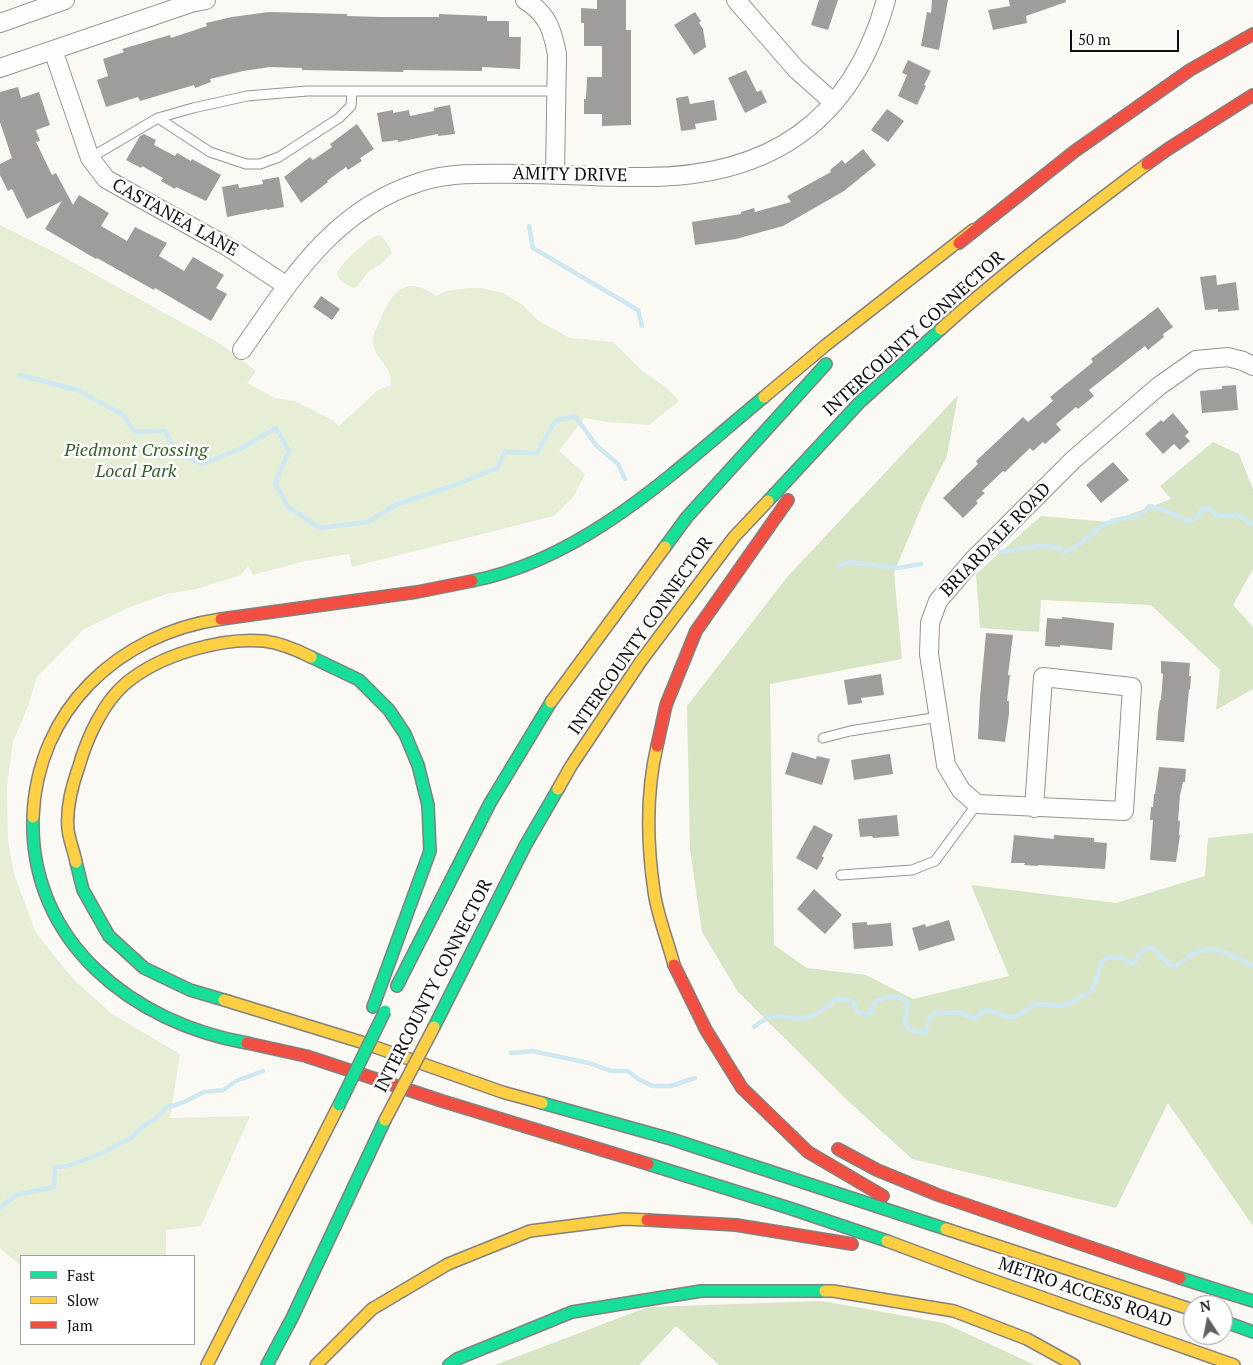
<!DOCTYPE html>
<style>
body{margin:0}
#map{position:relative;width:1253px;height:1365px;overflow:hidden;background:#fbf9f4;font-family:"PT Serif",serif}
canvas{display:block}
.legend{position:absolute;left:20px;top:1255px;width:175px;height:90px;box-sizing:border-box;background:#fff;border:1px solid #9f9f9f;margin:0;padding:6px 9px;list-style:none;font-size:15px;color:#0e0e0e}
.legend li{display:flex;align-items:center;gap:10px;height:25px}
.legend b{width:25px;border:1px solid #9f9f9f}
.north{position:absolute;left:1183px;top:1295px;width:50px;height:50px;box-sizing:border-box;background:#fff;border:1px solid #9f9f9f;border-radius:50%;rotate:349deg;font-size:14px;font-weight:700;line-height:20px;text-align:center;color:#0e0e0e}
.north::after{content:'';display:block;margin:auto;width:18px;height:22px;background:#61605e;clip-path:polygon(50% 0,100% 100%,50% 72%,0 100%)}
.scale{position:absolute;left:1070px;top:30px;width:109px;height:22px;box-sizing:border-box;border:2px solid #0e0e0e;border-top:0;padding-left:6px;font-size:15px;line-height:18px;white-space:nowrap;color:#0e0e0e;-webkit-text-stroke:4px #fff;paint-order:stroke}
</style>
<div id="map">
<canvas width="1253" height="1365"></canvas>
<ul class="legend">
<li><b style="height:6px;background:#16e098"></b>Fast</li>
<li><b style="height:6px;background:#ffcf43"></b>Slow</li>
<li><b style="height:6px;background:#f24e42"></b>Jam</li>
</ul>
<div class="north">N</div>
<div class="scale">50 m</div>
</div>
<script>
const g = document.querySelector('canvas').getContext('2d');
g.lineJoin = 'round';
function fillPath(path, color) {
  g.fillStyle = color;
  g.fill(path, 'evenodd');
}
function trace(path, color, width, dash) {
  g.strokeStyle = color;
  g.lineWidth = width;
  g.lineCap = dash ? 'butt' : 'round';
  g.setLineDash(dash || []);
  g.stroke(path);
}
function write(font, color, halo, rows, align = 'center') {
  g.font = font + ' "PT Serif",serif';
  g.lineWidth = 5;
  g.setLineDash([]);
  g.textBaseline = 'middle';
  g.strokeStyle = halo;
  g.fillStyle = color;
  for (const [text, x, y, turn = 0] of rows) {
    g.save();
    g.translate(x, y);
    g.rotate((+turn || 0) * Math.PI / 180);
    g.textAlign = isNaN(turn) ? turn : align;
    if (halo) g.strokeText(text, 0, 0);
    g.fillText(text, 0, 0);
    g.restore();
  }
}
fillPath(new Path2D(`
 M0 225 56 253 219 343 256 371 247 383 275 398 295 401 332 420 339 426 378 390 391 385C390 381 391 374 388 370 383 361 374 354 373 343 372 335 376 331 378 325 389 297 403 271 436 296L447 291 469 288H481L503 293 523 305 539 321 570 338 613 342 641 370 668 389 679 401 649 425 607 422 584 418 559 451 585 474 574 496 554 516 352 567 349 554 305 561 253 575 248 566 241 575 196 589 167 594 132 606 84 629 37 677 28 706 13 742 7 786 8 840 14 874 36 933 74 980 112 1014 180 1054 170 1118 250 1116 201 1226 166 1230V1256H21V1266L0 1248Z
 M379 235C385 238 390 247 392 253L381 264 368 272 358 286 353 288C346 284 338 281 337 273 346 257 360 247 375 236Z`), '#e6eed6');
fillPath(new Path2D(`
 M958 395 947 456 923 503 894 573 902 659 770 684 774 945 807 968 866 975 913 999 1009 976 971 885 1116 903 1205 876 1208 838 1253 833V1226L1168 1103 1116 1208 912 1159 848 1101 738 992 702 932 690 849 687 706 788 576Z
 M1213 442 1239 454 1253 489V569L1233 605 1253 627V689L1216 710 1220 670 1151 605 1041 600 1039 632 980 628 976 574 1041 516 1109 522 1171 499 1160 486Z
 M822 1301 944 1323 1035 1365H719L676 1326 639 1365H495L648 1307Z`), '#d7e5c5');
trace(new Path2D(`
 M529 226 533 248 638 310 642 326
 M20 375 77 390 122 414 135 432 165 431 176 452 202 464 240 449 276 428 289 451 275 483 288 507 320 528 368 522 395 505 455 485 497 468 505 452 537 453 555 421 575 416 596 445 618 464 625 479
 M1000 552C1021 551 1046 539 1065 552 1083 547 1092 528 1110 522 1119 518 1132 519 1141 514 1144 513 1147 508 1149 506 1164 508 1175 515 1189 521L1198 517 1201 510 1209 508C1216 518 1226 518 1237 514L1246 521 1253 524
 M838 566 849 562 898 568 921 564
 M754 1027C778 1006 787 1023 810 1017 819 1014 829 1005 836 999L853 1001 857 1012 866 1015 872 1011 875 1002 891 996 904 999 908 1006C902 1026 904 1031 925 1033L930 1018 935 1012 961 1013 977 1018 984 1010 995 1012 1006 1017 1018 1016 1035 1004 1061 1006 1071 1003 1091 991 1097 978 1101 963 1107 957 1121 958 1133 964 1141 952 1151 947C1161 954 1163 962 1175 967 1181 963 1185 958 1191 955 1213 942 1233 956 1253 966
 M511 1053 532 1051 589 1063 611 1071H628L638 1079 653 1086H671L695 1078
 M0 1208 16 1195 54 1187 55 1167 68 1166 100 1154 131 1138 142 1127 154 1120 166 1108 184 1102 204 1092 223 1090 236 1081 263 1071`), '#cee8f1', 4.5);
fillPath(new Path2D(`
 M597 0H626V30H631V125L602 126V114H584V99H586L587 77H602V46H584V23H581V8L597 9Z
 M819 0H838L828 30 811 25Z
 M932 0H948L939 50 921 46 927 12 931 13Z
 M1009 0H1066V2L1026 16 1027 23 993 30 988 10 1010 6Z
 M269 12 347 14V16L381 17H439V14L487 16V21H509V37H521L520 69 482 67V71L403 70V72L302 70V68L270 67 243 71 210 79 211 82 195 88 194 85 140 101 138 97 106 107 97 80 108 76 103 59 124 52 122 49 170 35 171 38 207 26 206 23 232 17Z
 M695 12 701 21 699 23 703 29 706 47 694 55 674 25Z
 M908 60 931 71 924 85 926 86 917 105 898 96 907 75 902 73Z
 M746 70 757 92 761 90 767 102 745 113 728 78Z
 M18 87 21 98 39 92 50 125 36 130 40 141 36 142 52 175 56 173 73 205 79 195 109 213 101 226 127 241 135 227 167 243 159 256 184 271 193 257 224 275 216 288 227 294 211 321 155 288 154 290 97 258 96 259 45 229 62 201 27 219 12 189 8 191 0 175V164L12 158 0 122V92Z
 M688 96 690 104 714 100 717 120 695 124 696 129 681 131 676 98Z
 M450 105 455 134 438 136V134L398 142V140L382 142 377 113 393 110V113L409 110 410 116 434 111V108Z
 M887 109 904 121 888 142 871 130Z
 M357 124 374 149 360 158 362 161 348 170 346 167 327 181 328 182 301 203 284 177 310 157 313 160 332 147 330 144Z
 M144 134 156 140 154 145 175 156 177 153 191 161 192 159 221 175 206 201 176 187 175 189 161 181 163 178 142 166 141 168 126 160 140 136Z
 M863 149 876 165 844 191 783 226 736 239 695 245 692 222 741 214V212L754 208 755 212 791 202 787 196 831 172 830 170 842 160 845 164Z
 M279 177 284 207 267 210V209L227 217 222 187 238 184 239 188 263 184 262 180Z
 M1216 275 1217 285 1236 282 1239 310 1218 312V309L1205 310 1200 277Z
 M321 296 340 309 332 320 313 307Z
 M1158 307 1173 327 1163 334 1164 337 1148 350 1145 346 1089 390 1094 396 1078 409 1076 407 1056 424 1061 430 1045 444 1043 442 1033 451 1030 448 1005 472 1003 471 982 491 985 493 976 501 978 503 963 518 943 498 978 464 976 461 1023 417 1028 422 1053 401 1050 397 1093 362 1091 359Z
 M1236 385 1238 410 1202 413 1200 391 1222 389V386Z
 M1173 413 1189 432 1185 436 1190 441 1180 450 1174 444 1163 454 1145 434 1161 420 1163 422Z
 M1113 462 1129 480 1101 503 1086 485Z
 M1062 617 1114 623 1112 650 1060 645V647L1045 646 1047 618 1062 619Z
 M986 633 1013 635 1008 675H1010L1007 701H1009V714L1005 742 978 739 980 698Z
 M1161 661 1190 663 1189 676H1191L1190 690 1189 689 1184 742 1156 740 1158 713 1160 700H1161L1163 674 1161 673Z
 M881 674 884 695 861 698 862 703 848 705 844 680Z
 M792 752 816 759 817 756 830 759 822 785 785 774Z
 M890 754 893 774 854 780 851 760Z
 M1159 767 1186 769 1185 782H1183L1180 795 1178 821H1180L1179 835H1180L1176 862 1150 860 1153 820H1150L1151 807H1153L1154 794H1155Z
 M897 815 899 836 873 838 872 836 860 837 858 819Z
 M814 825 833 835 822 856 824 858 817 870 796 858Z
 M1014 835 1054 839V835L1094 838V842L1107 843 1105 869 1038 865V866L1024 865 1025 863H1011Z
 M814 889 842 915 825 934 797 909Z
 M949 920 955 940 919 951 912 928 925 924 926 927Z
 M867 922V925L891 923 893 946 854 949 852 923Z`), '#9f9c99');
const lane = new Path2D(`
 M158 118 210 152 246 164H260L279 157 339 118 351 106 352 91
 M90 158 158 118 193 108 247 96 307 91H558
 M823 738 850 731 939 717
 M841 875 912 870 935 861 977 804`);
const street = new Path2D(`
 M525 0C547 14 552 28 557 54L555 174
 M736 0 796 69 834 103
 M0 23 65 0
 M53 50 90 158 106 179 228 247 287 286
 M0 68 191 3 206 0
 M242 350C290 281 333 209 420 182 454 171 492 174 528 174 567 174 606 178 645 177 769 177 852 122 886 0
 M1034 808 1043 677 1132 687 1124 811 977 804 961 790 946 765 929 654 930 623 938 601 974 559 1073 460 1159 386 1196 360 1228 357 1243 361 1253 366`);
const fast = new Path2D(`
 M768 501 860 402 941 329
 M665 547 687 517 826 364
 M472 581C586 559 677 469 764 397
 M311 657 359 680 389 710 405 734 418 765 428 805 430 851 373 1007
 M33 817C29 942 133 1023 247 1043
 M76 862 83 890 109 936 144 968 190 990 224 1000
 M397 986 490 803 551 702
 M434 1027 525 846 558 789
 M542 1103 671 1139 946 1229
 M648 1164 789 1208 887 1241
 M1180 1278 1253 1301
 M1223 1321 1253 1332
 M267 1365 292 1318 385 1120
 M449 1365 457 1359 572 1312 701 1291H825`);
const slow = new Path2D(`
 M941 329C1006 270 1077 217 1147 164
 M764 397 826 345 973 230
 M551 702 665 547
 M657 746C646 793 647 843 654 891 657 915 668 941 674 965
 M558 789 571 766 641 661 734 537 768 501
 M33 817C37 710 118 634 221 619
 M76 862C74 851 69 840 68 829 66 807 72 786 79 766 87 738 103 703 125 684 159 655 221 637 264 641 280 643 297 650 311 657
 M224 1000 361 1042 502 1092 542 1103
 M946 1229 1193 1310
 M887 1241 981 1276 1234 1365
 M825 1291H833L954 1311 1027 1339 1074 1365
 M207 1365 339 1105
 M316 1365 372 1309 448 1264 530 1231 624 1219 647 1220`);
const jam = new Path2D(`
 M1147 164 1168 149 1253 95
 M959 243 1075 151 1190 70 1253 34
 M221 619 417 592 472 581
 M657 746 666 705 696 631 788 500
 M674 965 706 1030 742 1088 808 1152 883 1196
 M247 1043 306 1056 442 1101 648 1164
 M838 1149 877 1170 938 1195 1180 1278
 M647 1220 736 1225 852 1244`);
trace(lane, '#959492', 11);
trace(street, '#959492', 20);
trace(fast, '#82817f', 14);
trace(slow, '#82817f', 14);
trace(jam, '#82817f', 14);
trace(lane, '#fefefd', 9);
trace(street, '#fefefd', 18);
trace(fast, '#16e098', 11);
trace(slow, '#ffcf43', 11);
trace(jam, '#f24e42', 11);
const fastBridge = new Path2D(`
 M339 1105 385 1011`);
const slowBridge = new Path2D(`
 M385 1120 434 1027`);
trace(fastBridge, '#82817f', 14, []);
trace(slowBridge, '#82817f', 14, []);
trace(fastBridge, '#16e098', 11);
trace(slowBridge, '#ffcf43', 11);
write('18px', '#0e0e0e', '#fff', [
 ["AMITY DRIVE",570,175,1],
 ["CASTANEA LANE",175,218,29],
 ["INTERCOUNTY CONNECTOR",914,334,-42],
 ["BRIARDALE ROAD",996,540,-46],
 ["INTERCOUNTY CONNECTOR",641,636,-55],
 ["INTERCOUNTY CONNECTOR",434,986,-63],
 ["METRO ACCESS ROAD",1085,1293,19]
]);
write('italic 18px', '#356025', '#fff', [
 ["Piedmont Crossing",136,451],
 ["Local Park",136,472]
]);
</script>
